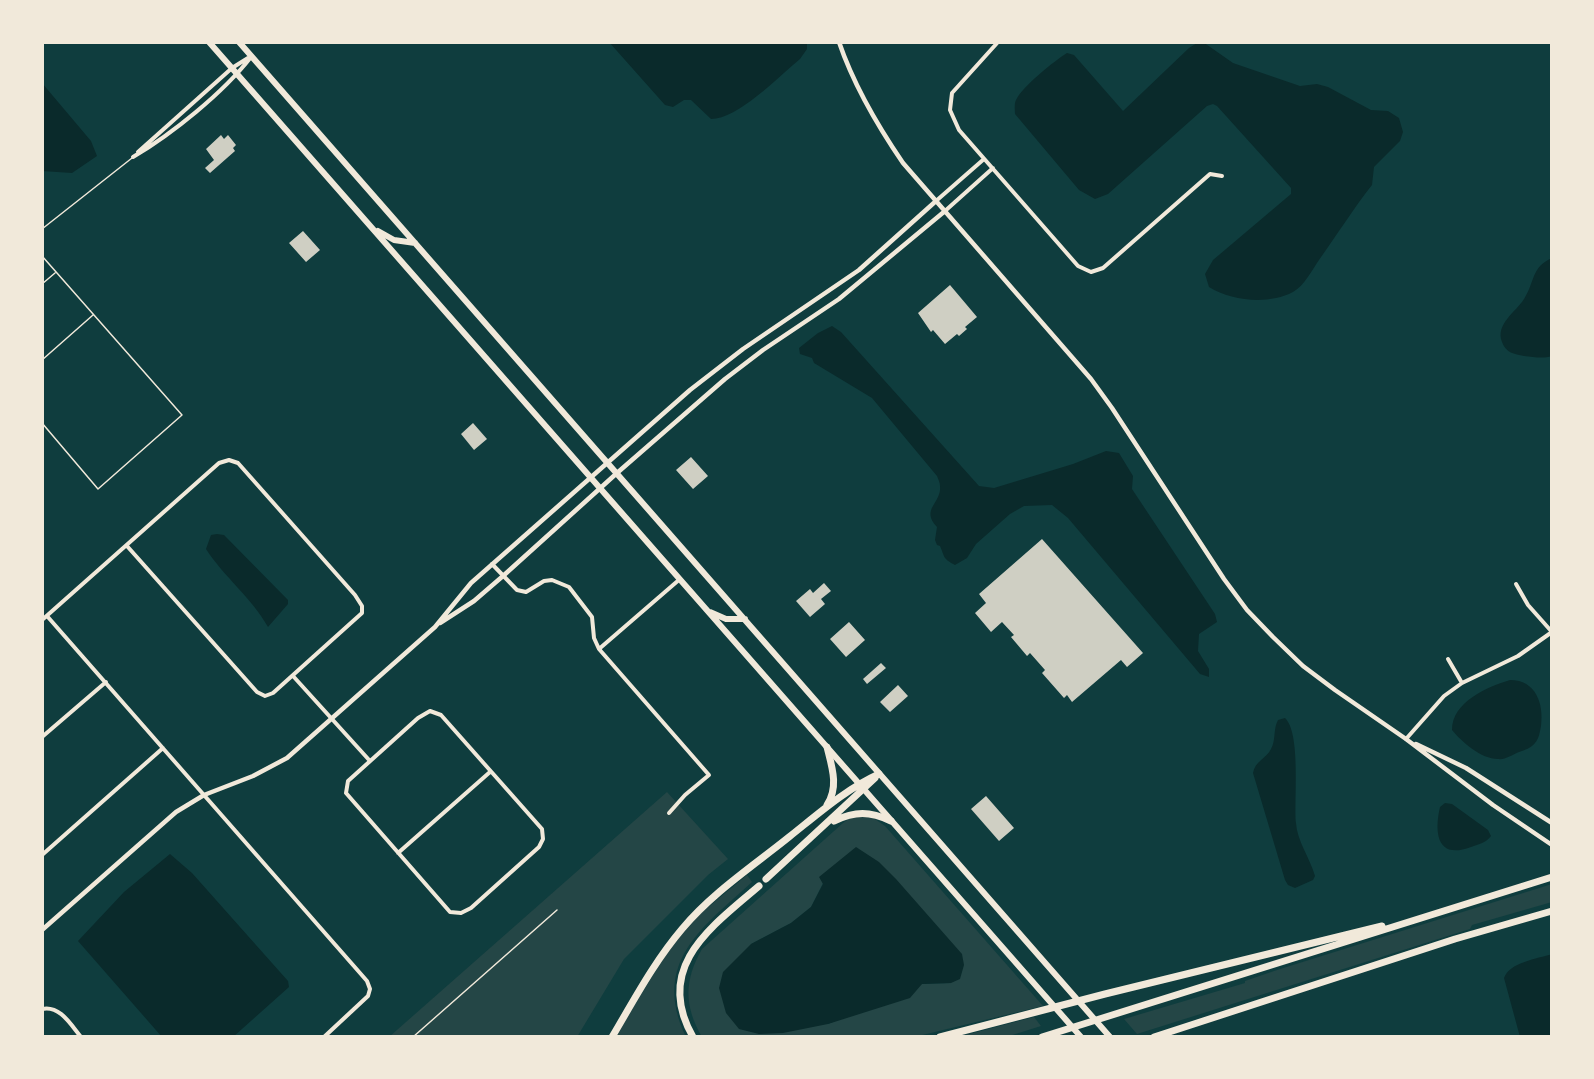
<!DOCTYPE html>
<style>
body{margin:0}
#map{position:relative;width:1594px;height:1079px;overflow:hidden;background:#0f3d3e;font-family:Montserrat,sans-serif}
canvas{display:block}
.frame{position:absolute;inset:0;border:44px solid #f1e9da;pointer-events:none}
</style>
<div id="map">
<canvas width="1594" height="1079"></canvas>
<div class="frame"></div>
</div>
<script>
const g = document.querySelector('canvas').getContext('2d');
g.lineJoin = 'round';
function fillPath(path, color) {
  g.fillStyle = color;
  g.fill(path, 'evenodd');
}
function trace(path, color, width, dash) {
  g.strokeStyle = color;
  g.lineWidth = width;
  g.lineCap = dash ? 'butt' : 'round';
  g.setLineDash(dash || []);
  g.stroke(path);
}
fillPath(new Path2D(`
 M667 792 728 859 708 875 624 959 577 1037H389Z
 M859 816 872 817 885 826 1043 1006 914 1037H702C684 1006 684 980 702 949L843 823 850 818ZM823 883 951 983 922 984 828 1024H824L751 944 791 923 811 907Z
 M747 875 752 882C702 928 651 962 686 1037H615L671 946 701 913Z
 M1552 884V902L1472 925 1470 929 1137 1034 1124 1019 1245 983V981L1277 970Z
 M1034 1017 1041 1026 1006 1037H958Z`), '#244646');
fillPath(new Path2D(`
 M609 42H807V49L800 59C778 77 738 119 711 119L691 100H684L673 107 665 105Z
 M1203 42 1233 63 1300 86 1317 84 1328 87 1371 110 1388 111 1399 118 1403 132 1400 141 1374 167 1372 185C1353 209 1337 235 1319 260 1312 270 1304 286 1293 292 1268 305 1232 301 1209 287L1205 274 1213 260 1291 194V188L1217 106 1213 104 1207 106 1108 194 1095 199 1079 190 1015 114C1015 110 1014 104 1016 100 1022 87 1054 61 1067 53L1074 55 1123 111 1189 48 1197 43Z
 M42 83 91 141 97 156 72 173 42 171Z
 M1552 258V356C1543 359 1534 357 1524 356 1514 354 1506 353 1502 342 1495 324 1516 312 1524 299 1535 282 1531 267 1552 258Z
 M832 326 841 332 979 486 994 488 1073 464 1106 451 1119 453 1133 476 1132 489 1215 614 1217 622 1199 634 1198 651 1209 669V677L1200 674 1068 518 1052 505 1024 506 1010 514 976 544 967 558 955 565C942 558 945 557 940 546L937 545 935 540 937 527C920 509 942 503 940 486 940 482 938 479 937 476L872 398 814 363 812 358 800 354 799 348 818 333Z
 M217 534 224 535 288 600V604L268 627C252 598 224 577 206 549L211 535Z
 M1510 680C1536 680 1544 704 1541 726 1540 731 1539 739 1535 743 1531 748 1525 750 1519 752 1512 755 1505 760 1498 759 1481 759 1462 742 1452 730 1452 702 1487 687 1510 680Z
 M1285 718C1301 733 1294 799 1296 823 1297 841 1310 858 1315 876L1313 880 1295 888 1288 885 1285 880 1253 773C1255 761 1266 759 1271 749 1276 740 1273 729 1278 720Z
 M1445 803 1452 804 1488 830 1491 836C1486 843 1479 844 1471 847 1437 860 1434 833 1440 807Z
 M856 847 879 862 896 879 962 954 964 965 960 979 951 983 922 984 910 998 828 1024 783 1033 759 1034 739 1029 726 1013 719 988 723 972 751 944 791 923 811 907 823 884 819 877Z
 M170 854 192 873 288 981 289 987 233 1037H162L78 941 124 892Z
 M1552 954V1037H1520L1504 978C1510 962 1537 959 1552 954Z`), '#0a2a2b');
fillPath(new Path2D(`
 M221 135 224 139 228 135 236 145 233 148 235 151 210 173 205 168 214 160 206 149Z
 M303 231 320 250 306 262 289 243Z
 M950 285 977 317 965 327 967 329 959 336 957 334 945 344 933 330 931 332 918 313Z
 M473 423 487 439 474 450 461 434Z
 M691 457 708 476 693 489 676 470Z
 M1042 539 1143 653 1127 667 1121 660 1072 702 1067 695 1064 698 1042 673 1045 670 1030 653 1027 656 1011 637 1014 635 1002 622 991 632 975 613 986 603 979 594Z
 M824 583 831 591 821 599 825 604 810 617 796 601 810 589 813 593Z
 M849 622 865 640 846 657 830 639Z
 M881 663 886 668 867 684 863 679Z
 M898 685 908 696 890 712 880 702Z
 M986 796 1014 828 999 841 971 809Z`), '#cfcfc3');
trace(new Path2D(`
 M42 229 132 158
 M42 256 182 415 98 489 42 423
 M42 284 55 273
 M42 360 93 315
 M413 1037 557 910`), '#f1e9da', 1.5);
trace(new Path2D(`
 M998 42 952 93 950 110 959 130 1078 266 1091 272 1103 268 1210 174 1222 176
 M138 152 232 68 248 58
 M133 157C172 134 223 93 251 57
 M936 201 984 159
 M945 211 993 168
 M492 564 517 590 526 592 544 581 552 580 569 587 592 617 594 638 599 649 709 775 685 795 669 813
 M1516 584 1528 605 1552 632
 M47 616 367 981 370 989 368 996 324 1037
 M42 620 219 463 229 460 238 463 355 595 362 606V613L273 693 265 696 257 692 127 546
 M599 649 680 579
 M1448 659 1462 683
 M293 676 370 761
 M430 711 441 715 542 829 543 839 539 847 471 908 461 913 450 912 346 793 348 781 418 718Z
 M42 737 106 682
 M1406 739 1444 696 1462 683 1518 656 1552 632
 M398 853 490 772
 M42 855 163 748
 M42 1009C60 1005 71 1025 81 1037`), '#f1e9da', 4);
trace(new Path2D(`
 M839 42C854 86 877 125 903 163L1091 379 1112 408 1224 579 1247 610 1273 637 1303 666 1335 690 1406 739 1493 805 1552 845
 M440 623 474 601 503 576 617 473 725 379 763 350 839 299 945 211
 M1416 744 1466 768 1552 823
 M42 930 176 812 204 795 253 776 287 758 435 627 471 583 690 390 743 349 859 270 936 201`), '#f1e9da', 4.5);
trace(new Path2D(`
 M209 42 1081 1037
 M239 42 1110 1037
 M378 231 394 240 415 243
 M710 612 726 619H745`), '#f1e9da', 6);
trace(new Path2D(`
 M827 805C839 787 832 767 827 747
 M834 821C855 811 870 811 891 821
 M766 879 875 778
 M612 1037C634 1000 654 962 682 929 712 893 753 866 789 837 818 814 846 789 879 774
 M693 1037C653 967 711 927 759 886
 M940 1037 1105 994 1382 926
 M1042 1037 1552 877
 M1154 1037 1455 939 1552 911`), '#f1e9da', 7);
</script>
